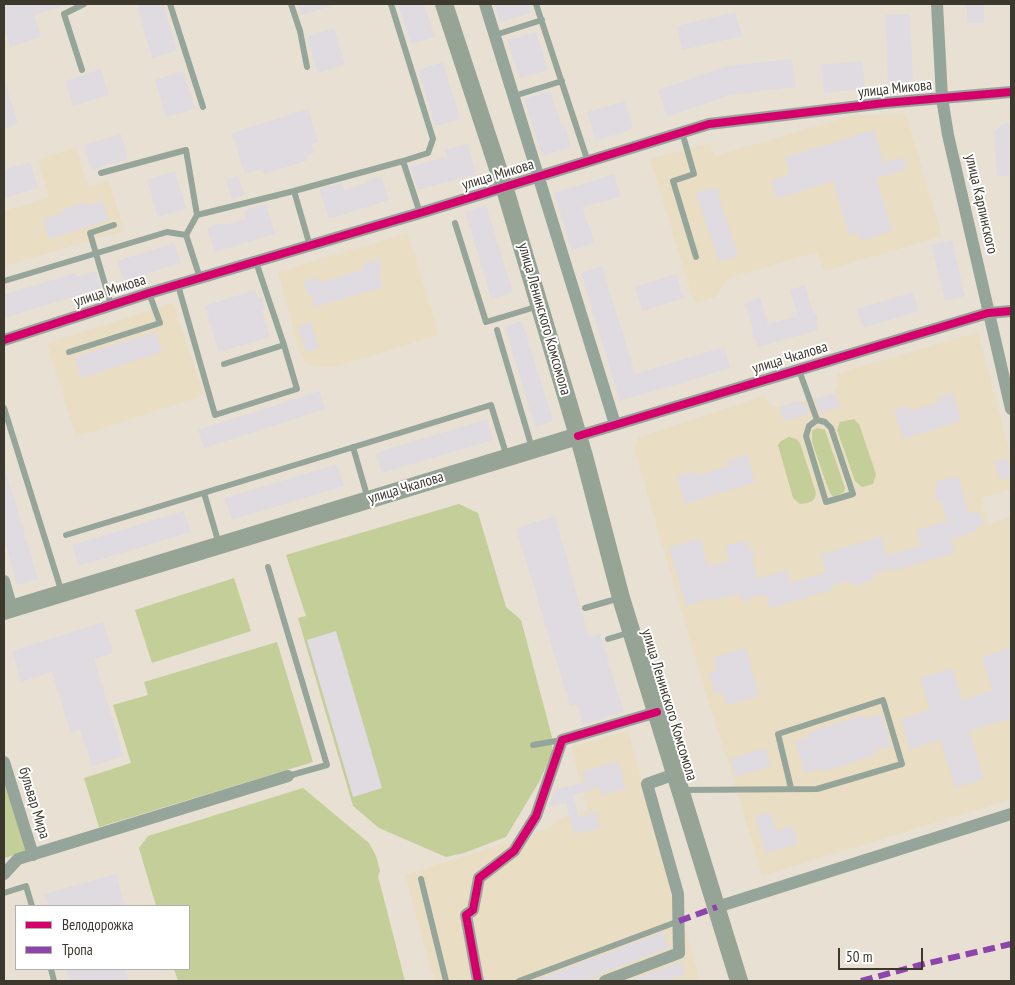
<!DOCTYPE html>
<meta charset="utf-8">
<style>
body{margin:0}
#map{position:relative;width:1015px;height:985px;overflow:hidden;background:#e8e0d2;font-family:"PT Sans Narrow",sans-serif}
canvas{display:block}
.frame{position:absolute;inset:0;border:5px solid #3d382e;pointer-events:none}
.legend{position:absolute;left:15px;top:905px;width:175px;height:65px;box-sizing:border-box;background:#fff;border:1px solid #b1afab;margin:0;padding:6px 9px;list-style:none;font-size:15px;color:#3d382e}
.legend li{display:flex;align-items:center;gap:10px;height:25px}
.legend b{width:25px;border:1px solid #b1afab}
.scale{position:absolute;left:838px;top:948px;width:85px;height:22px;box-sizing:border-box;border:2px solid #3d382e;border-top:0;padding-left:6px;font-size:15px;line-height:18px;white-space:nowrap;color:#3d382e;-webkit-text-stroke:4px #fff;paint-order:stroke}
</style>
<div id="map">
<canvas width="1015" height="985"></canvas>
<div class="frame"></div>
<ul class="legend">
<li><b style="height:6px;background:#d6006c"></b>Велодорожка</li>
<li><b style="height:6px;background:#8e44ad"></b>Тропа</li>
</ul>
<div class="scale">50 m</div>
</div>
<script>
const g = document.querySelector('canvas').getContext('2d');
g.lineJoin = 'round';
function fillPath(path, color) {
  g.fillStyle = color;
  g.fill(path, 'evenodd');
}
function trace(path, color, width, dash) {
  g.strokeStyle = color;
  g.lineWidth = width;
  g.lineCap = dash ? 'butt' : 'round';
  g.setLineDash(dash || []);
  g.stroke(path);
}
function write(font, color, halo, rows, align = 'center') {
  g.font = font + ' "PT Sans Narrow",sans-serif';
  g.lineWidth = 4;
  g.setLineDash([]);
  g.textBaseline = 'middle';
  g.strokeStyle = halo;
  g.fillStyle = color;
  for (const [text, x, y, turn = 0] of rows) {
    g.save();
    g.translate(x, y);
    g.rotate((+turn || 0) * Math.PI / 180);
    g.textAlign = isNaN(turn) ? turn : align;
    if (halo) g.strokeText(text, 0, 0);
    g.fillText(text, 0, 0);
    g.restore();
  }
}
fillPath(new Path2D(`
 M906 114 942 236 824 271 817 252 729 278 715 297 694 303 650 159 710 143 715 156 851 116Z
 M76 148 88 187 109 181 124 231 4 266V211L49 198 38 159Z
 M408 233 439 335 334 367 315 366 305 362 300 354 278 272Z
 M173 303 204 395 76 437 47 343Z
 M978 332 1011 457V489L981 498 988 524 1011 517V799L762 876 736 788 703 684 634 448 639 437 764 396 769 404 779 407 835 393 838 383 837 374Z
 M628 731 700 981H434L405 875 543 831 562 818 588 810 571 747Z`), '#e9ddc4');
fillPath(new Path2D(`
 M854 419 859 424 876 474 873 484 862 487 855 481 837 430 840 422Z
 M817 428 825 430 845 488 844 492 833 497 829 491 812 442V431Z
 M789 437 796 439 800 443 816 493C815 502 809 503 800 504L793 498 778 445 781 441Z
 M459 504 478 513 506 607 521 620 552 737V754L539 782 506 837 464 853 446 857 379 828 353 806 298 618 306 616 286 555Z
 M234 578 251 631 152 663 135 610Z
 M277 642 313 762 99 827 84 778 131 763 113 705 148 695 144 682Z
 M4 780 26 852 4 858Z
 M303 788 369 843 376 856 380 871 378 876 405 981H178L174 969H189V906H156L139 848 148 836Z`), '#c3ce98');
fillPath(new Path2D(`
 M4 4H63L64 6 34 15 41 37 10 47 4 28Z
 M142 4H163L177 51 152 58 137 5Z
 M298 4H332V6L301 15Z
 M398 4H424L435 37 411 44Z
 M494 4H529L531 13 500 22Z
 M967 4H984V23H967Z
 M736 12 742 36 682 50 677 26Z
 M910 14 913 81 888 83 885 15Z
 M334 28 345 65 318 73 307 37Z
 M536 32 548 70 520 78 507 40Z
 M792 59 796 87 730 95 667 117 658 90 727 66Z
 M862 61 865 89 824 93 821 65Z
 M443 62 460 119 435 126 418 70Z
 M101 69 109 95 73 106 65 81Z
 M183 71 195 109 166 117 155 80Z
 M4 85H6L18 124 4 128Z
 M550 91 561 125 564 124 571 147 542 156 524 99Z
 M625 101 633 129 596 141 587 112Z
 M308 109 318 142 311 144 314 153 306 156V161L264 174 262 169 245 174 232 133Z
 M1011 123V176H997L994 132 1002 124Z
 M874 130 884 163 903 157 907 169 876 178 892 231 861 241 858 233 849 235 833 181 776 199 771 180 790 174 785 157Z
 M121 134 128 159 92 170 84 145Z
 M468 144 476 174 418 190 410 166 447 157 445 150Z
 M30 162 38 188 4 198V170Z
 M175 171 186 209 158 217 147 180Z
 M614 174 621 197 582 207 595 243 572 250 554 193Z
 M238 176 245 195 232 199 226 180Z
 M381 176 389 200 329 219 319 189 342 183 344 190 367 183V181Z
 M716 187 738 256 719 262 696 193Z
 M103 201 109 220 49 239 43 219 63 213 62 210 85 202 86 206Z
 M266 204 275 234 215 252 207 228 223 223 224 225 246 219 244 210Z
 M486 205 513 292 492 299 465 212Z
 M952 240 965 296 945 301 931 245Z
 M174 243 181 263 124 281 117 261Z
 M379 259 382 271 378 272 383 287 315 307 310 292 307 293 303 281 317 277 319 283 365 269 363 263Z
 M602 266 635 374 724 347 731 368 620 401 581 273Z
 M96 271 101 288 4 318V295L75 273 76 277Z
 M676 274 684 298 642 311 635 287Z
 M805 285 813 312 816 314 818 318 816 321 818 330 758 347 755 338 752 337 753 329 745 303 760 298 768 324 798 316 790 290Z
 M255 290 258 299 261 298 265 309 262 310 270 337 219 352 205 306Z
 M913 292 919 311 863 328 857 309Z
 M522 321 553 421 535 427 505 326Z
 M311 322 319 348 306 352 298 326Z
 M155 332 162 352 81 378 75 357Z
 M320 391 325 409 204 448 198 430Z
 M835 393 840 407 820 413 815 399Z
 M953 393 961 421 903 439 894 410 908 406 910 411 939 402 938 398Z
 M799 401 800 404 805 402 809 414 784 421 779 407Z
 M487 419 493 440 382 473 376 453Z
 M747 454 755 482 685 504 677 476 695 471 696 476 728 466 727 461Z
 M1008 458 1011 477 1000 480 995 462Z
 M337 464 344 486 232 520 225 498Z
 M4 471H6L38 579 17 585 4 539Z
 M958 476 969 514 979 511 983 525 975 527 976 531 951 539 955 553 894 571 892 568 873 574 874 580 852 586 850 580 831 586 832 590 770 608 765 594 741 601 739 594 712 600 711 598 686 606 669 547 700 538 708 566 729 561 725 546 746 540 749 550H754L755 555 752 559 758 579 787 570 791 583 826 572 821 555 881 536 887 556 921 545 916 530 947 521 941 502 936 499 934 493 937 488 935 482Z
 M184 511 191 532 79 566 72 545Z
 M555 516 589 637 600 634 624 712 583 724 577 704 570 706 516 528Z
 M103 622 113 653 94 659 124 756 92 766 80 730 71 733 52 672 21 682 12 651Z
 M336 631 382 788 353 797 307 640Z
 M1011 647V718L969 731 984 779 955 788 940 740 910 749 901 719 930 710 920 678 952 668 962 700 992 690 982 657Z
 M746 648 759 696 726 705 723 692 715 694 709 673 717 671 713 658Z
 M881 714 891 746 873 751 875 755 822 772 821 768 805 773 795 741 810 736 809 732 863 715 864 719Z
 M765 748 771 766 735 777 730 759Z
 M618 761 626 788 602 795 599 787 573 795 579 817 596 812 600 828 574 834 566 803 549 807 554 790 585 782 582 772Z
 M770 812 776 831 792 826 798 844 766 853 755 817Z
 M116 874 125 906H48L44 894Z
 M663 932 669 948 602 973 598 976 597 981H594V977L584 981H533Z
 M681 962 686 974 665 981H627Z
 M66 969H125L129 981H70Z`), '#e0dbe0');
trace(new Path2D(`
 M170 4 203 107
 M291 4 300 31 307 67
 M391 4 433 139 428 153 403 161 420 213
 M536 4 588 162
 M495 35 542 20
 M82 70 64 14 84 4
 M514 96 562 81
 M682 132 694 174 673 181 696 257
 M101 173 186 150 197 215 186 235 200 278
 M294 191 403 161
 M197 215 294 191 310 246
 M455 223 486 322 539 306
 M4 281 167 232 186 235
 M178 285 215 415 297 389 284 345
 M111 305 90 233 114 225
 M497 330 532 448
 M69 352 160 323 149 293
 M224 364 284 345 256 262
 M799 370 817 420 809 426 806 436 826 502 853 494 831 428 825 422 817 420
 M4 408 62 593
 M353 447 368 499
 M204 493 219 544
 M66 535 491 405 507 457
 M268 567 327 765 288 776
 M585 608 620 598
 M608 639 631 632
 M533 745 562 740
 M681 790 817 789 902 764 883 700 778 734 791 788
 M421 879 446 981
 M4 893 26 886 32 906
 M51 969 54 981
 M519 981 679 921`), '#96a599', 6);
trace(new Path2D(`
 M485 4 615 424
 M937 4 942 98 948 135 1011 409
 M4 340 149 293 420 213 709 124 885 103 1011 92
 M578 436 988 313 1011 311
 M4 581 12 609
 M4 762 33 855
 M4 874 18 859 288 776
 M717 907 1011 814
 M478 981 466 915 473 910 479 878 514 851 536 816 562 740 657 712
 M605 981 679 953 678 894 647 784 675 774`), '#96a599', 12);
trace(new Path2D(`
 M444 4 507 196 584 456 621 598 739 981
 M4 611 578 436`), '#96a496', 18);
trace(new Path2D(`
 M679 921 717 907
 M861 981 920 965 1011 944`), '#8e44ad', 6, [12, 6]);
trace(new Path2D(`
 M4 340 149 293 420 213 709 124 885 103 1011 92
 M578 436 988 313 1011 311
 M478 981 466 915 473 910 479 878 514 851 536 816 562 740 657 712`), '#d6006c', 8);
write('15px', '#3d382e', '#fff', [
 ["улица Микова",895,89,-6],
 ["улица Микова",498,175,-17],
 ["улица Карпинского",981,204,77],
 ["улица Микова",110,291,-18],
 ["улица Ленинского Комсомола",544,319,74],
 ["улица Чкалова",790,358,-17],
 ["улица Чкалова",406,488,-17],
 ["улица Ленинского Комсомола",669,705,73],
 ["бульвар Мира",34,803,73]
]);
</script>
